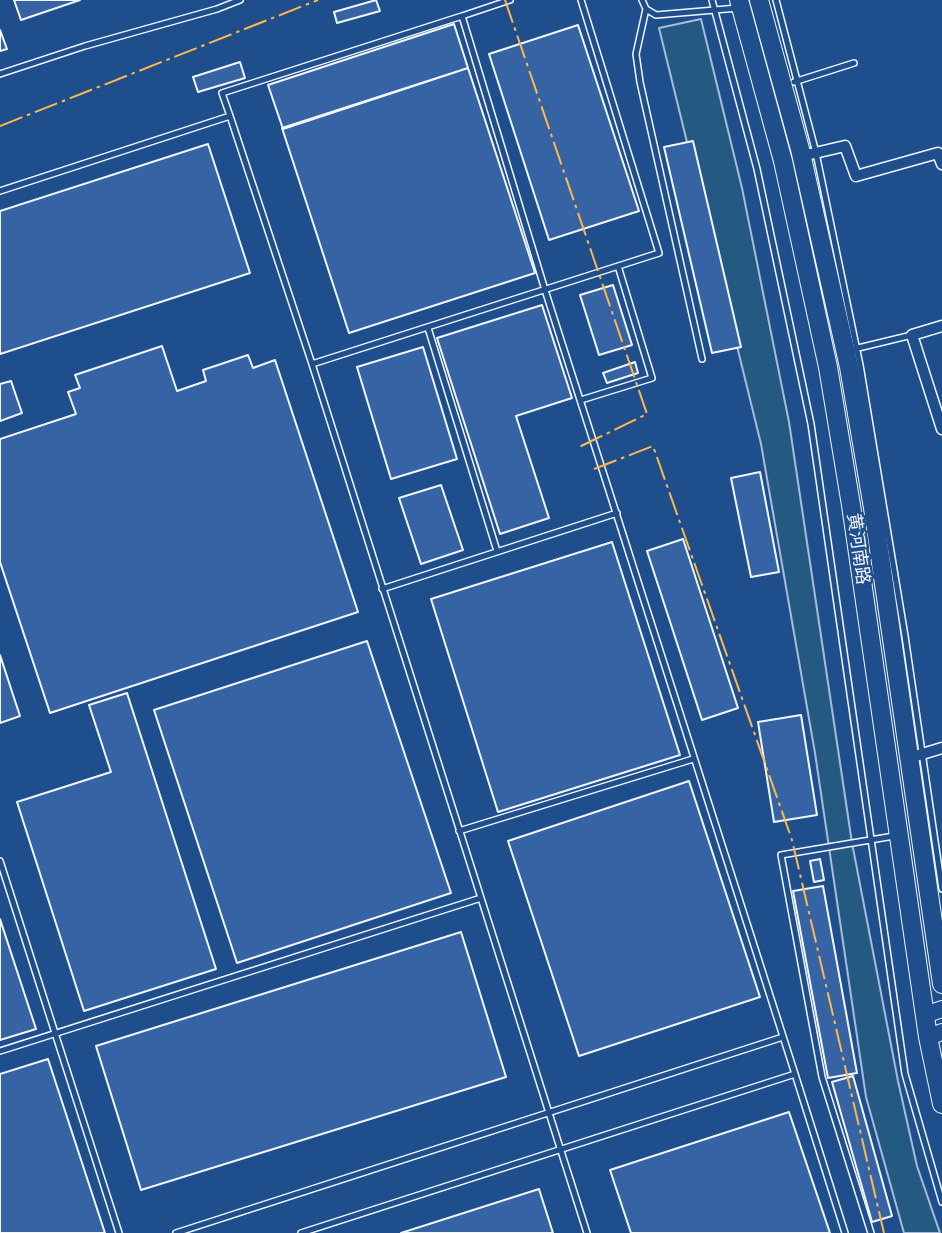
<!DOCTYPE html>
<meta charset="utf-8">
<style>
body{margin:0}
canvas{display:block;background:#1f4e8c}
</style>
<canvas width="942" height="1233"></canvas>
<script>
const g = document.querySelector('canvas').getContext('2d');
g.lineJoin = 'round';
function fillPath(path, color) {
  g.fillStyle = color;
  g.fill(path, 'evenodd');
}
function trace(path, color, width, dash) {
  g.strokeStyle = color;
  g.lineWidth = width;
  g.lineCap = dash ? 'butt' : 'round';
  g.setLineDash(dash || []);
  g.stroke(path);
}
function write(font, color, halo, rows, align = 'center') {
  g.font = font + ' "IBM Plex Sans","Noto Sans SC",sans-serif';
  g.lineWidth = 5;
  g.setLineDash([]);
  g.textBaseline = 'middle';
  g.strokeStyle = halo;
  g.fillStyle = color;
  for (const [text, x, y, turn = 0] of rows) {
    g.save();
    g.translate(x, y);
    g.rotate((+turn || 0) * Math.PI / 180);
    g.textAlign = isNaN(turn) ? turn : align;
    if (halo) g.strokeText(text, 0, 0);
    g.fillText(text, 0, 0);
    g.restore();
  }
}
const green = new Path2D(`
 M701 19 742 188 789 422 852 843 898 1081 917 1166 940 1233H904L866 1097 815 753 761 444 659 28Z`);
fillPath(green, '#245a82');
trace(green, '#a8bbd7', 2);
const building = new Path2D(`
 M14 0H80L21 20Z
 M376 0 380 11 337 23 334 12Z
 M454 24 468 68 283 129 268 85Z
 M578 25 639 211 549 240 489 54Z
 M0 30 7 49 0 51Z
 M240 62 245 78 198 92 193 77Z
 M468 68 535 273 349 333 282 128Z
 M693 141 741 347 712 353 664 147Z
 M208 144 250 273 0 354V211Z
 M613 285 632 345 599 355 580 295Z
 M542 305 572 398 516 416 549 518 500 534 437 338Z
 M162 346 177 391 206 381 203 370 248 355 253 368 275 360 358 612 50 713 0 562V439L76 414 68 392 80 388 75 375Z
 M423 347 457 459 391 479 357 367Z
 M635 362 638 373 607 383 603 373Z
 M11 381 22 413 0 421V384Z
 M760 472 779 572 751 577 731 478Z
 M441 485 463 550 421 564 399 498Z
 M683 539 738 708 702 720 647 551Z
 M612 542 680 755 498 812 431 599Z
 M367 641 451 893 237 963 154 710Z
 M0 655 20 716 0 723Z
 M127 693 216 969 84 1011 17 802 111 772 89 705Z
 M801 715 817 815 774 822 758 722Z
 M689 781 760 997 579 1056 508 841Z
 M820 859 824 880 814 882 810 861Z
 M823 886 857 1073 828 1078 793 891Z
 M0 919 36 1029 0 1040Z
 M461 932 506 1077 141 1190 96 1046Z
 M48 1059 105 1233H0V1074Z
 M853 1076 892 1216 872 1222 832 1082Z
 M789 1112 830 1233H631L610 1170Z
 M539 1189 553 1233H401Z`);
fillPath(building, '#3563a3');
trace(building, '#f2f6ff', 2);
const lane = new Path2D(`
 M642 0 646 9 656 15 738 8
 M712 0 757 169 811 424 905 1074 942 1202
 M776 0 816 153 860 365 905 636 942 889
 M646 9 636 54 640 82 702 359
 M462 16 510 0
 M0 74 85 46 217 9 240 0
 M794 82 854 63
 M230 116 222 93 462 16 545 290 795 1074
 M0 191 230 116 312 364 587 1233
 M428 328 497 551
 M854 349 912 335
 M312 364 659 253 581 0
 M581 400 652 378 618 266
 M382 589 617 513
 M459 831 693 759
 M0 861 119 1233
 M0 1051 481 898
 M176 1233 783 1037
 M301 1233 795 1074 845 1233
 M871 1233 822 1077 781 855 894 836`);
const street = new Path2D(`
 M802 156 845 146 856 176 938 153 942 164
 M942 326 912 335 942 429
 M909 758 942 748`);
const secondary = new Path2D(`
 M925 1015 942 1009
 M928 1037 942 1032`);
const primary = new Path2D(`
 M739 0 783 161 828 367 851 505 928 1037 942 1104
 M759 0 800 149 849 367 873 508 942 984`);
trace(lane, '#f2f6ff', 8);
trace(street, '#f2f6ff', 13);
trace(secondary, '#f2f6ff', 18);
trace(primary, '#f2f6ff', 20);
trace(lane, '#1f4e8c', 5);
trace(street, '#1f4e8c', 10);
trace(secondary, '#1f4e8c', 16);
trace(primary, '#1f4e8c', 18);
trace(new Path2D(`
 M505 0 647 414 577 448
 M0 126 318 0
 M594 469 653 446 792 840 884 1233`), '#ffb74d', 2, [24, 5, 3.5, 5]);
write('18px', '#f2f6ff', '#1f4e8c', [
 ["黄河南路",858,549,82]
]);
</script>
